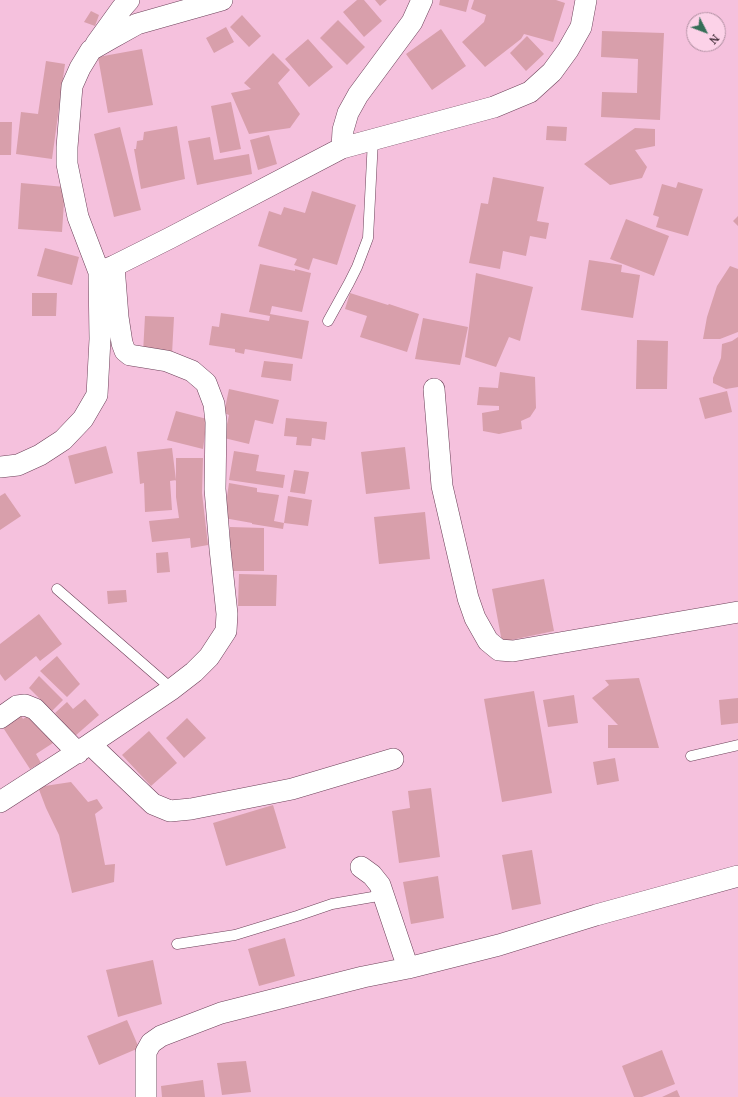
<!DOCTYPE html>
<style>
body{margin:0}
#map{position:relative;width:738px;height:1097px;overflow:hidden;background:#f5c1dd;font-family:"PT Serif",serif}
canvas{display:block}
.north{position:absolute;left:686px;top:12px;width:40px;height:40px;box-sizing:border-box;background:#fcd2e8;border:1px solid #b08fa1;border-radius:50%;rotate:132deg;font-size:11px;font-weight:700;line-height:16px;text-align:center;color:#3f2b36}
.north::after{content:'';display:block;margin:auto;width:14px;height:18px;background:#356e57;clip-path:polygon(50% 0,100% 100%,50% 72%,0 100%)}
</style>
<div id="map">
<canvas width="738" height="1097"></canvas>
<div class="north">N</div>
</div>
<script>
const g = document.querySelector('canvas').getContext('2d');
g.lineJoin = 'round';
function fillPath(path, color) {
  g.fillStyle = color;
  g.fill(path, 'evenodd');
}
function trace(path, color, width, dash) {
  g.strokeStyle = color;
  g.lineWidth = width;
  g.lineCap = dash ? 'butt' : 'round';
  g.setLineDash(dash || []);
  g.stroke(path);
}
fillPath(new Path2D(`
 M357 0H364L382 21 364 37 343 12Z
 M375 0H387L380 6Z
 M440 0H469L466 12 439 5Z
 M474 0H556L565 3 553 42 524 34 521 39 485 67 462 42 484 22 486 15 471 9Z
 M91 11 99 15 95 26 84 22Z
 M242 15 261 36 249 47 230 27Z
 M338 20 365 47 347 65 320 38Z
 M226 27 234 42 214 53 206 38Z
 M441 29 466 66 432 90 406 54Z
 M602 31 664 33 660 120 601 117 602 92 637 93 638 59 601 57Z
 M527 36 544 54 526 71 510 53Z
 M308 39 333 67 309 87 285 59Z
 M142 49 153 105 108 113 98 57Z
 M273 53 290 70 278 83 300 114 290 128 249 134 231 93 251 89 244 83Z
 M46 61 65 64 52 159 16 154 21 112 38 114Z
 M231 102 241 149 220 153 211 106Z
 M0 122H12L11 155H0Z
 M177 126 185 179 141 189 134 149H136L137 141 143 140 144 132Z
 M547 126 567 127 566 141 546 140Z
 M120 127 141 210 114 217 94 134Z
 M635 128 655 129V146L635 150 647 167 642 178 610 185 584 164Z
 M269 135 277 164 258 170 250 140Z
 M210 137 214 160 249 154 252 174 197 185 188 141Z
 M493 177 544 187 537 221 549 223 546 239 530 236 526 256 503 251 500 269 469 263 481 203 488 204Z
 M678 182 703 189 688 236 656 227 659 217 653 215 662 184 676 188Z
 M21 183 65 187 62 232 18 229Z
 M312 191 356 205 337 265 313 258 309 270 294 265 297 259 258 246 269 211 281 215 284 207 305 213Z
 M738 216V226L733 221Z
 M626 219 669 236 654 276 610 259Z
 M45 248 79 257 72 285 37 276Z
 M589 260 622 265 621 272 640 275 633 318 581 310Z
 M260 264 295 271V269L311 273 302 312 272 306 270 314 309 321 302 359 245 349 244 354 235 352V349L209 345 212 326 219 327 221 313 269 321 270 316 249 312Z
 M730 266 738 269V332L720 339H703L707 317 717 286Z
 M476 273 533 287 520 341 509 337 496 367 465 357Z
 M32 293H57L56 316H32Z
 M350 293 388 305 389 304 419 314 407 352 360 337 367 316 345 309Z
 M145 316 174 317 172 354 143 353Z
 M423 318 468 327 460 365 415 359Z
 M738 337V387L726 389 713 383V378L721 358 722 344 732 341Z
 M637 340 668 341 667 389H636Z
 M264 361 293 364 291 381 261 377Z
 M500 372 535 377 536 408 530 417 521 421 522 429 499 434 483 431 482 413 499 410V406L477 405 479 387 498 388Z
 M229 389 279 400 273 424 255 420 249 444 224 438 229 415 224 413Z
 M727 391 732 412 705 419 699 398Z
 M176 411 207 419 203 449 167 440Z
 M286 418 327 422 325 440 312 438 311 446 296 445 297 437 284 436Z
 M106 446 113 473 75 484 68 456Z
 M405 447 410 489 366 494 361 452Z
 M172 448 176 480 170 481 172 510 145 512 144 483 140 484 137 452Z
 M234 451 259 455 256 471 285 475 283 488 229 480Z
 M176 458H203L202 493 208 545 191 548 190 538 152 542 149 521 179 518 176 497Z
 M294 470 309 472 305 494 290 492Z
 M229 483 257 488V492L279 495 274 521 284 523 283 529 252 524V523L224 518Z
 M5 493 21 516 0 530V496Z
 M288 496 312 500 308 526 284 523Z
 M425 512 430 559 379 564 374 517Z
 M230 527 264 528V571H230Z
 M168 552 170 572 157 573 156 553Z
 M239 574 277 575 276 606H238Z
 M544 579 554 631 502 642 492 589Z
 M126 590 127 602 108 604 107 591Z
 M39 614 62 644 40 661 36 656 5 681 0 674V644Z
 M57 656 80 684 67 697 40 671Z
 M39 676 63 700 52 711 29 688Z
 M639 678 659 748H608V725H618L592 698 609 685 605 680Z
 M534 691 552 793 502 802 484 699Z
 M574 695 578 723 548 727 543 700Z
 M738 698V723L721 725 719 700Z
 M85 699 99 715 75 736 55 713 67 702 73 709Z
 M33 712 53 743 36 754 41 763 30 769 2 726 20 714 23 719Z
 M187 718 206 738 184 758 166 738Z
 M149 731 177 763 151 786 122 755Z
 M615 758 619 781 597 785 593 762Z
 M71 782 88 802 97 799 103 808 95 814 105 865 115 864 114 882 72 893 59 835 46 808 38 787Z
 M431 788 440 857 399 863 392 811 410 808 408 791Z
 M273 805 286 848 226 866 213 823Z
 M532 850 541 904 512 910 502 855Z
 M438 876 444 918 411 924 403 882Z
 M285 938 295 976 259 986 248 949Z
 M153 960 162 1004 118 1017 106 970Z
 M127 1020 139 1048 99 1065 87 1036Z
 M662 1050 675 1084 642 1097H634L622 1066Z
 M246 1061 251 1092 222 1095 217 1063Z
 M203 1080 205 1097H162L161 1086Z
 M677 1090 680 1097H662Z`), '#d89fab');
const service = new Path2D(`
 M328 321 349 283 357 267 368 238 373 139
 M57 589 172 689
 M691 756 738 745
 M177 944 235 935 297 916 332 904 384 895`);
const minor = new Path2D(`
 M96 44 122 8 129 0
 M342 148 343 130 348 113 358 95 412 22 422 0
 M114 266 118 317 122 343 125 351 130 355 167 361 192 371 206 383 214 404 216 422 215 489 220 549 227 614 226 631 209 657 194 672 172 689 90 744 153 804 170 811 191 809 292 789 393 759
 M101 271 114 266 170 238 342 148 494 107 530 92 552 72 568 50 581 27 586 0
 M434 389 442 486 468 598 475 618 488 641 499 650 513 651 738 612
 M0 467 18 465 40 455 63 440 83 419 97 395 100 339 99 272 78 217 67 164V147L72 86 80 68 91 50 112 38 137 24 222 0
 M0 718 17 706 25 705 35 709 78 753
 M0 802 90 744
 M361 867 372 875 380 885 408 968
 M146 1097V1052L151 1043 161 1036 221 1013 363 977 408 968 499 945 596 915 738 876`);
trace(service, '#6c4159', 11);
trace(minor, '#6c4159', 22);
trace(service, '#fff', 10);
trace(minor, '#fff', 21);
</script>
